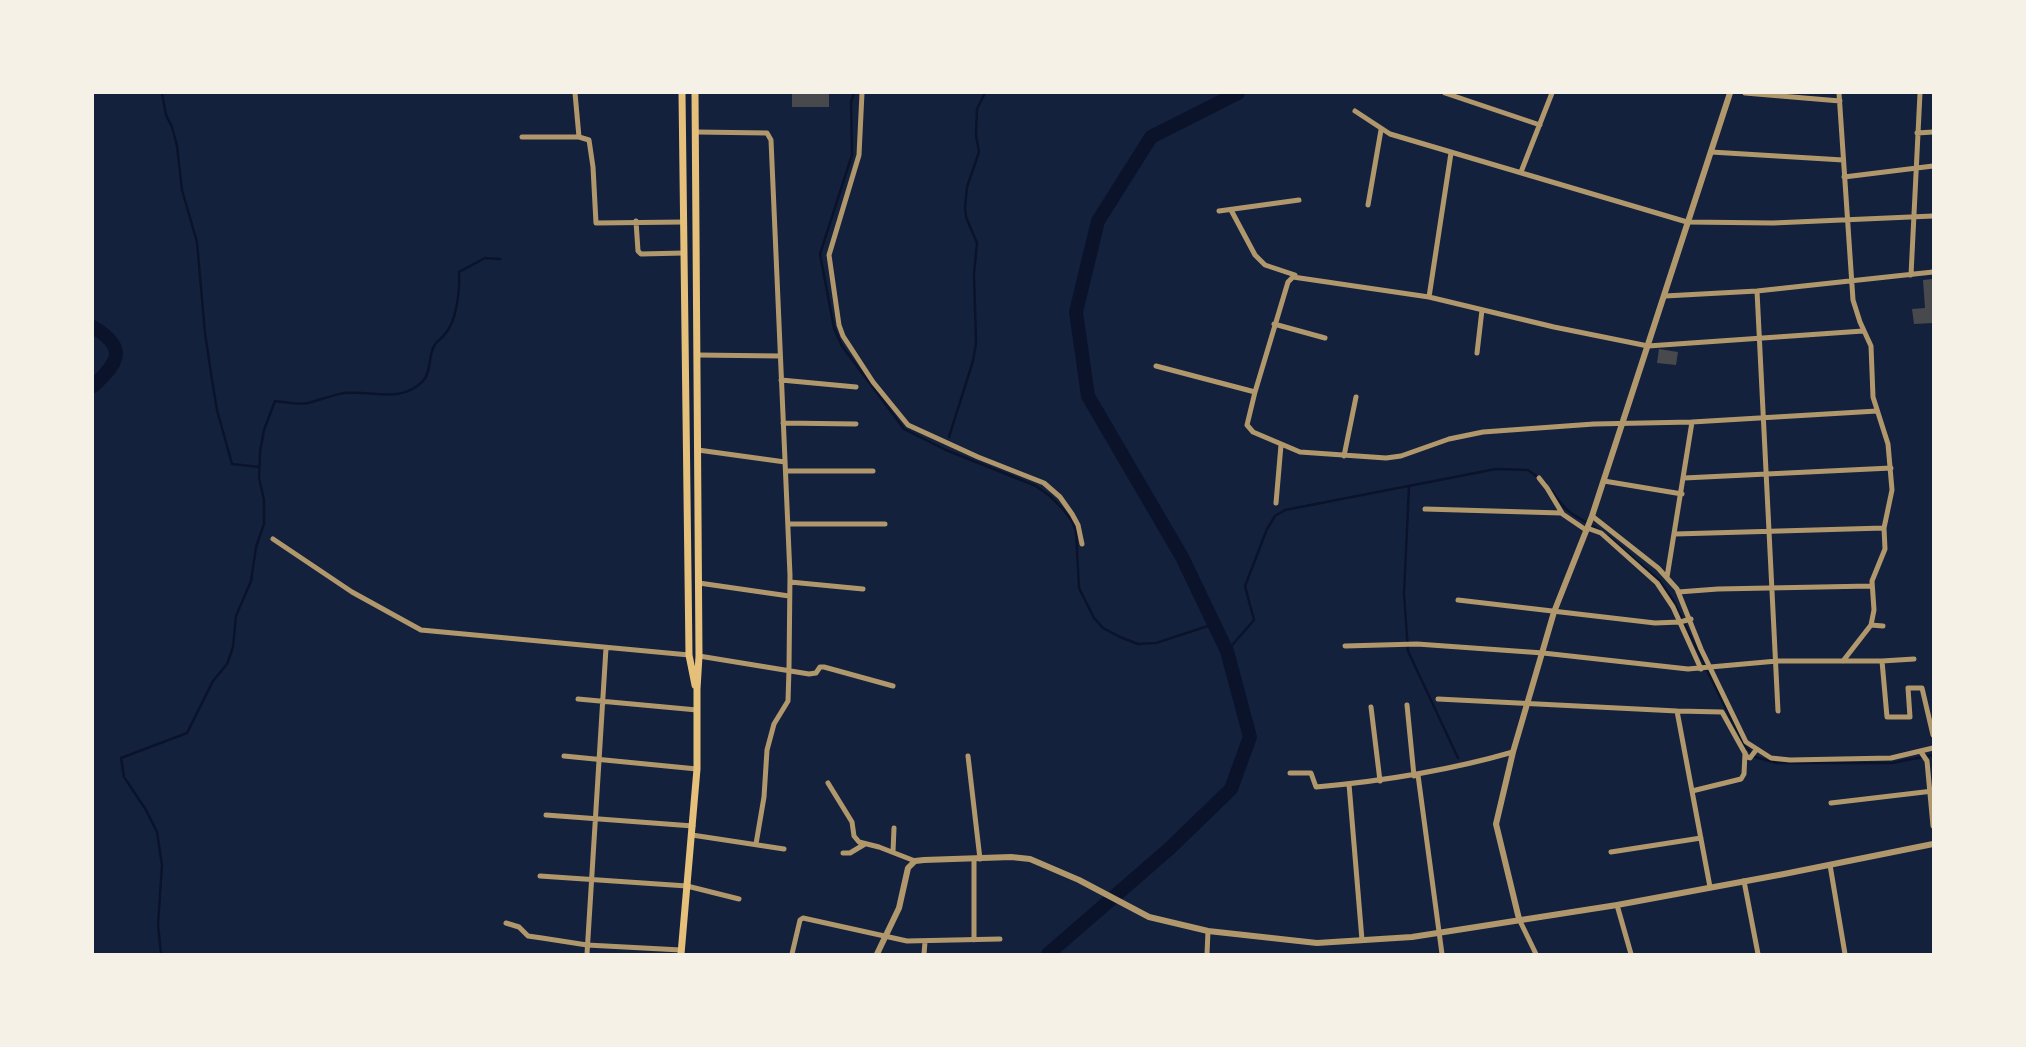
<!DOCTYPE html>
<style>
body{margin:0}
#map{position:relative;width:2026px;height:1047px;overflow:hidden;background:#14213d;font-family:Karla,sans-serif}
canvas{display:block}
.frame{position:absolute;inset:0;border:94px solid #f6f1e7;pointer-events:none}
</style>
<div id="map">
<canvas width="2026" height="1047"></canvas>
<div class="frame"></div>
</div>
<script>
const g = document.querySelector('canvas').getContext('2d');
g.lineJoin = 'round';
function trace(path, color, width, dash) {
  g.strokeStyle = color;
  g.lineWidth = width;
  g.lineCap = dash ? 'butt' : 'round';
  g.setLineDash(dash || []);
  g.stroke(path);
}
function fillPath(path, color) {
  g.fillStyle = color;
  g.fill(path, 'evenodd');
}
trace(new Path2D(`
 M162 93 166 115 172 127 177 146 182 190 197 242 205 333 212 380 217 410 232 464 259 467
 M854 93 851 102 852 155 820 254 834 328 842 346 904 429 946 450 1036 486 1050 496 1063 509 1072 521 1076 531 1079 588 1094 618 1103 628 1120 637 1138 644 1156 643 1214 624
 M949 437 973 361 976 343 974 274 977 243 966 217 965 208 967 187 979 152 976 135 977 109 985 93
 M1409 487 1404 593 1408 651 1458 758
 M1552 491C1570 518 1575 514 1599 530
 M1608 536 1659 580 1673 600 1743 744 1755 757 1777 763H1892L1933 755
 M1227 651 1254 620 1245 586 1267 529 1275 516 1285 510 1496 469 1528 470 1546 483
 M161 954 158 925 162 865 157 832 146 810 124 777 121 758 187 733 213 681 227 664 233 647 236 616 251 581 256 547 264 524V500L259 478 260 452 264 430 275 401C285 402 298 405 308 403 320 400 332 395 345 393 371 390 401 404 423 381 432 371 428 356 434 346 437 340 442 339 445 334 457 321 460 289 459 272L485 258 500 259`), '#0b132b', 2.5);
trace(new Path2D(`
 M93 327C128 348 119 362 93 386
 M1048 954 1169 849 1231 789 1250 737 1227 651 1182 557 1088 396 1076 312 1098 221 1151 137 1238 93`), '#0b132b', 14);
fillPath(new Path2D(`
 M792 93H829V107H792Z
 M1933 279V323L1914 324 1912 309 1925 308 1923 280Z
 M1659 349 1678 352 1676 365 1657 363Z`), '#48494c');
trace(new Path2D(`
 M575 93 579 137
 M862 93 859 155 829 255 839 325 843 336 873 382 908 425 978 457 1044 483 1060 497 1072 514 1078 525 1082 544
 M1445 93 1540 125
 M1745 93 1840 101
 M1839 93 1853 300 1860 322 1871 346 1873 397 1888 444 1892 490 1884 528 1885 549 1872 581 1874 610 1871 625 1843 661
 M1355 111 1390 134 1687 222 1773 223 1933 216
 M696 132 767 133 771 140 790 575 789 669 788 701 774 724 767 750 764 797 756 844
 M1917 133 1933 132
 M522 137H579L589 140 593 167 596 223 684 222
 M1711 152 1843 160
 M1521 172 1552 93
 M1844 177 1933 166
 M1368 205 1381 130
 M1231 210 1255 255 1265 265 1295 275
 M1219 211 1299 200
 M636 221 638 251 641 254 684 253
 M1911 275 1920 93
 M1757 291 1778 711
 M1665 296 1757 291 1933 272
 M1429 297 1451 153
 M1274 324 1325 338
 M1863 331 1648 346 1554 327 1429 297 1293 277 1288 282 1255 392 1247 425 1253 432 1300 452 1386 458 1401 456 1449 439 1483 432 1594 424 1692 422 1877 411
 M1477 353 1482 310
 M697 355 780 356
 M1156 366 1255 392
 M781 380 856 387
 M783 423 856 424
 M698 450 785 462
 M1344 456 1356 397
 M786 471H873
 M1539 478 1547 488 1562 513
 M1684 478 1891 468
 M1604 481 1682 494
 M1276 503 1281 445
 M1425 509 1561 513 1586 530
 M1592 516 1658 568 1677 589 1701 649 1746 742 1771 758 1790 760 1891 758 1933 748
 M788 524H885
 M1587 528 1601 533 1657 583 1673 607 1701 669
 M1675 534 1884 528
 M273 539 352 592 421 630 689 655
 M1667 577 1692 422
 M790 582 863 589
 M699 583 789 596
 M1678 592 1718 589 1871 586
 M1458 600 1655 623 1680 622 1691 619
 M1871 625 1883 626
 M1345 646 1417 644 1543 653 1688 669 1777 661H1882L1887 717H1910L1908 688H1922L1933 735
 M699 656 809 674 816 673 820 667H824L893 686
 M1882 661 1914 659
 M578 699 697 710
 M1438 699 1677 711 1710 887
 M1407 705 1414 776
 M1371 707 1380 781
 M1677 711 1722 712 1747 757 1750 758 1756 750
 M1921 752 1927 761 1933 826
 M564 756 697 769
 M968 756 980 859
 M1290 773H1311L1316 787C1385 781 1447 771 1513 752
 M1418 775 1442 954
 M828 783 852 822 854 836 859 842 879 847 915 861
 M1349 784 1362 940
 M1692 791 1741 779 1744 774 1745 753
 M1831 803 1933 791
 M546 815 693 826
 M692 835 784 849
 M893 852 894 828
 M1611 852 1701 838
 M843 853H850L865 844
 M1830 865 1845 954
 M540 876 687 886 739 899
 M1744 881 1758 954
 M1617 905 1631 954
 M1519 919 1536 954
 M506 923 519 927 528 936 542 938 587 945 681 950
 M974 940V859
 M587 954 606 648
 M792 954 800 920 803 918 907 941 1000 939
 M924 954 925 942
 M1207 954 1208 931`), '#b1986c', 5);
trace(new Path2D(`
 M1519 919 1496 824 1513 752 1554 612 1592 516 1730 93
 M877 954 899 908 908 868 915 861 924 860 1011 857 1030 859 1079 880 1149 917 1208 931 1317 943 1412 937 1617 905 1784 874 1933 844`), '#b1986c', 6);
trace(new Path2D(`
 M682 93 689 655 695 685
 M681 954 697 769V689L699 656 695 93`), '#e5c07b', 7);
</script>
